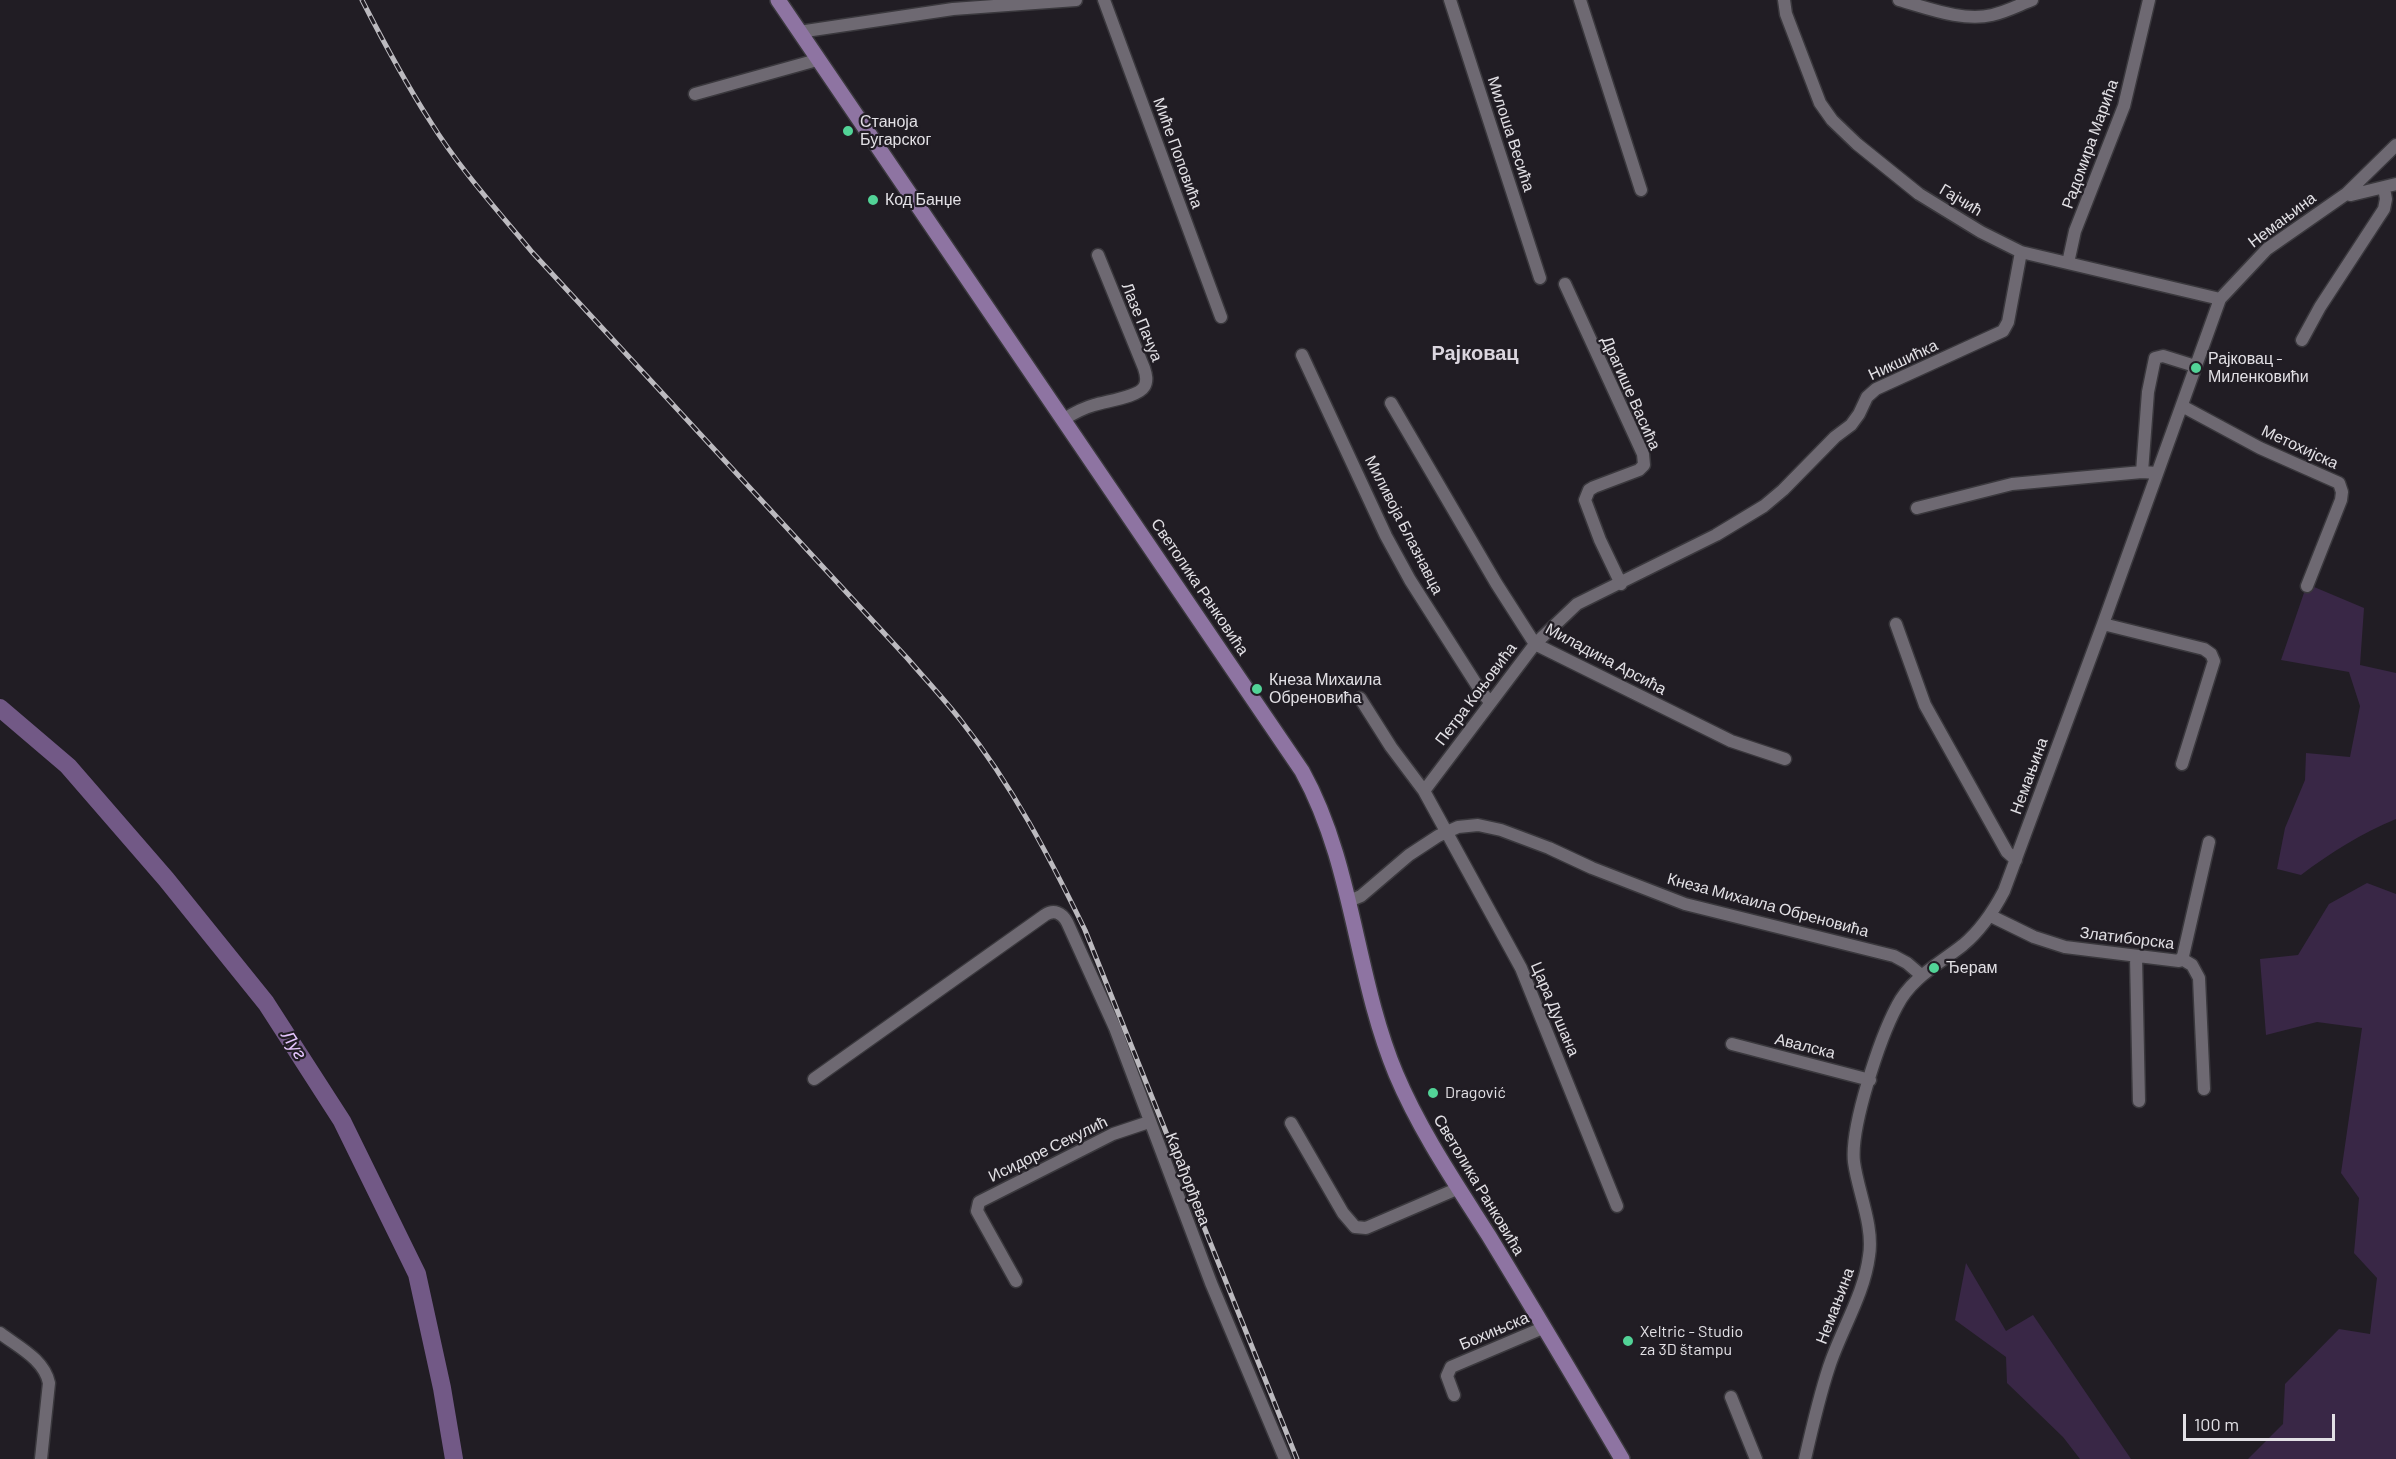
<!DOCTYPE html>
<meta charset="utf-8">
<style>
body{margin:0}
#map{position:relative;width:2396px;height:1459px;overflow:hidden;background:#211d24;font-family:Barlow,sans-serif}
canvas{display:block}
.scale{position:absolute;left:2183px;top:1414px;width:152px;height:27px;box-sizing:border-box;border:3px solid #e2e0e5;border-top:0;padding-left:8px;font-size:18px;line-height:21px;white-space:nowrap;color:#e2e0e5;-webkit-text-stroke:4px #211d24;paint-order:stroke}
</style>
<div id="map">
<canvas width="2396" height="1459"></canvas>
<div class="scale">100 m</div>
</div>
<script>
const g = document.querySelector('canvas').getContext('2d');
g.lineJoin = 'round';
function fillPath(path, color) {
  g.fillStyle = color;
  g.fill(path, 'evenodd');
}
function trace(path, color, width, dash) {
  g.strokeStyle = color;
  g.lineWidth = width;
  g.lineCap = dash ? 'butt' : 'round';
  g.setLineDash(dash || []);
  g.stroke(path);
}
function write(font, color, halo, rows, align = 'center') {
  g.font = font + ' Barlow,sans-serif';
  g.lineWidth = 4.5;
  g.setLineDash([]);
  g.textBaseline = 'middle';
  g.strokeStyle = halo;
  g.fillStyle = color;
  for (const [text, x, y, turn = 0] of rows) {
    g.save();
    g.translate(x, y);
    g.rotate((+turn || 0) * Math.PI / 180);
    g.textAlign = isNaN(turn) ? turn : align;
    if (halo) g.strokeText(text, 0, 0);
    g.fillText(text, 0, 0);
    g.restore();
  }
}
fillPath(new Path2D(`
 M2307 584 2364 608 2360 665 2396 673V819C2362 833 2330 853 2301 875L2277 869 2285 828 2305 780 2306 753 2350 757 2360 706 2349 672 2281 660Z
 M2367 883 2396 894V1459H2248L2283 1424 2285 1384 2339 1329 2370 1334 2377 1278 2354 1253 2359 1198 2341 1173 2362 1028 2317 1022 2266 1035 2260 959 2298 955 2329 904Z
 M1966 1263 2006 1331 2033 1315 2131 1459H2080L2063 1437 2007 1383 2006 1357 1955 1320Z`), '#392746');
trace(new Path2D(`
 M0 708 68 766 166 879 266 1003 342 1121 417 1274 442 1388 454 1459`), '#725986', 18);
const minor = new Path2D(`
 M1104 0 1221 317
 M1450 0 1540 278
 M1580 0 1641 190
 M1784 0 1786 14 1820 103 1832 120 1857 144 1919 194 1981 232 2021 252 2220 299
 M1899 0C1928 8 1963 22 1992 15 2006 12 2019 5 2032 0
 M799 32 953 9 1076 0
 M695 94 817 60
 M2346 194 2351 195 2396 184
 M2068 263 2075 231 2124 106 2149 0
 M1565 284 1643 454 1644 465 1639 470 1594 487 1589 490 1585 500 1600 540 1621 584
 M2302 340 2320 307 2384 209 2386 199 2384 188
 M1302 355 1386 536 1410 580 1480 690 1490 702
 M1391 403 1496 583 1535 644 1731 741 1785 759
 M2182 406 2260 448 2339 483 2342 492 2341 500 2307 586
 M1064 419C1074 413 1083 408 1094 405 1106 401 1138 397 1144 387 1148 381 1146 374 1144 368L1098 255
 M2142 472 2148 392 2155 358 2163 356 2195 366
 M1917 508 2012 484 2142 472 2157 473
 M1896 624 1925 705 2007 852 2016 860
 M2103 624 2204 649 2211 654 2214 661 2182 764
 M1360 698 1391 747 1424 791 1521 968 1617 1206
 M1424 791 1535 644 1577 604 1716 535 1764 506 1783 490 1835 437 1851 425 1859 414 1867 397 1876 389 2003 331 2008 322 2021 252
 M1349 901 1361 896 1409 855 1438 836 1458 827 1478 825 1501 830 1549 848 1592 868 1685 904 1894 956 1907 963 1921 975
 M1991 916 2034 937 2065 947 2179 961 2183 956 2209 842
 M2136 957 2139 1101
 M2182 959 2192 965 2199 978 2204 1089
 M1732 1044 1870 1080
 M814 1079 1045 915C1054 909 1062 913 1067 922L1115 1028 1211 1283 1285 1459
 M1291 1123 1343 1213 1355 1227 1366 1228 1459 1188
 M1016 1281 977 1211 979 1202 1113 1134 1149 1122
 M0 1333C18 1347 44 1359 49 1383L41 1459
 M1454 1395 1447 1376 1451 1367 1545 1327
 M1731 1397 1756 1459
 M1805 1459C1812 1428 1819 1397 1829 1367 1841 1330 1864 1295 1869 1256 1874 1226 1858 1192 1854 1162 1850 1127 1880 1038 1897 1006 1911 978 1939 964 1963 945 1981 930 1993 912 2004 891L2103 624 2220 299 2267 249 2346 194 2396 145`);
const major = new Path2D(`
 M778 0 1302 771C1354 865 1355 976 1396 1074 1420 1131 1456 1184 1489 1236 1534 1310 1578 1384 1622 1459`);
trace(minor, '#3a383d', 15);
trace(major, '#3a383d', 18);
trace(minor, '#6e6972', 12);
trace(major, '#8e74a2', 15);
const rail = new Path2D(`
 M362 0C383 41 405 82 430 121 459 168 497 210 532 252L908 659C926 680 945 700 962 722 1012 785 1050 858 1085 930L1297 1459`);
trace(rail, '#bcbabf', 5);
trace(rail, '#211d24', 3, [9]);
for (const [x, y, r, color] of [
 [848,131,6,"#52d397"],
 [873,200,6,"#52d397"],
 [2196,368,6,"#52d397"],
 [1257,689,6,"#52d397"],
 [1934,968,6,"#52d397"],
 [1433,1093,6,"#52d397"],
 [1628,1341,6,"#52d397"]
]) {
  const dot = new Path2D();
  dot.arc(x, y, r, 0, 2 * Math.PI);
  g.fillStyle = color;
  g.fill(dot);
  trace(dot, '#211d24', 2);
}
write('16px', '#e2e0e5', '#211d24', [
 ["Станоја",860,122],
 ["Бугарског",860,140],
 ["Код Банџе",885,200],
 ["Рајковац -",2208,359],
 ["Миленковићи",2208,377],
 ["Кнеза Михаила",1269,680],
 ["Обреновића",1269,698],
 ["Ђерам",1946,968],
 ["Dragović",1445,1093],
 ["Xeltric - Studio",1640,1332],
 ["za 3D štampu",1640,1350]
], 'left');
write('16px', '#e2e0e5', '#211d24', [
 ["Милоша Весића",1511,134,72],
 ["Радомира Марића",2090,144,-70],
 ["Миће Поповића",1178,153,70],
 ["Гајчић",1961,200,31],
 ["Немањина",2282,220,-37],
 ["Лазе Пачуа",1142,322,68],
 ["Никшићка",1903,360,-25],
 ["Драгише Васића",1631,393,66],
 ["Метохијска",2300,447,25],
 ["Миливоја Блазнавца",1404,525,63],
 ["Светолика Ранковића",1200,587,56],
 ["Миладина Арсића",1606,659,28],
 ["Петра Коњовића",1476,694,-53],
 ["Немањина",2029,776,-70],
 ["Кнеза Михаила Обреновића",1768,905,15],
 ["Златиборска",2127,938,7],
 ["Цара Душана",1555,1009,67],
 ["Авалска",1805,1046,14],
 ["Исидоре Секулић",1048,1149,-26],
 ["Карађорђева",1188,1179,69],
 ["Светолика Ранковића",1479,1185,59],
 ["Немањина",1835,1306,-69],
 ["Бохињска",1494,1331,-23]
]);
write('italic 18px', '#e6c6ff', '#211d24', [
 ["Луг",294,1045,57]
]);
write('bold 20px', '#dbd6df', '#211d24', [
 ["Рајковац",1475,353]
]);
</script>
